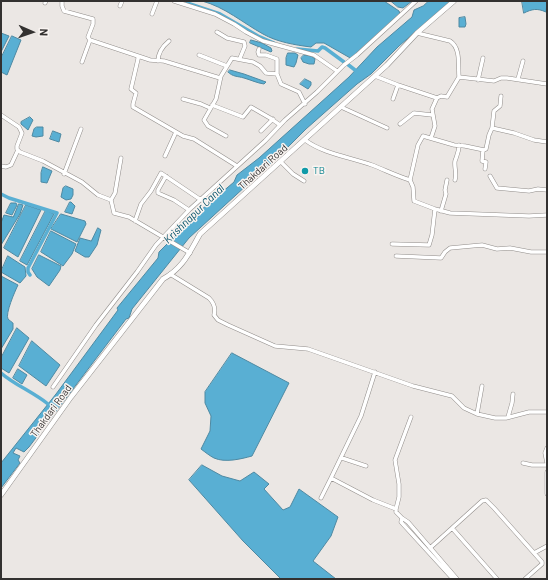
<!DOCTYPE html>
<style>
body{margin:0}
#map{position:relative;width:548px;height:580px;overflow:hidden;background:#ebe7e4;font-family:Barlow,sans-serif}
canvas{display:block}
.frame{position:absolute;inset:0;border:2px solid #333130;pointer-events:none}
.north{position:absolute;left:12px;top:12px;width:40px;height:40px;-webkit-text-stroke:3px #f9f4f1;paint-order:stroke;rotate:92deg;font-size:11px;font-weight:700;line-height:16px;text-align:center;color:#333130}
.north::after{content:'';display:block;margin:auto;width:14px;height:18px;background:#333130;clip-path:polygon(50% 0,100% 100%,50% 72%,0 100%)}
</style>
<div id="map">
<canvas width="548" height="580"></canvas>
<div class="frame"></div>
<div class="north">N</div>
</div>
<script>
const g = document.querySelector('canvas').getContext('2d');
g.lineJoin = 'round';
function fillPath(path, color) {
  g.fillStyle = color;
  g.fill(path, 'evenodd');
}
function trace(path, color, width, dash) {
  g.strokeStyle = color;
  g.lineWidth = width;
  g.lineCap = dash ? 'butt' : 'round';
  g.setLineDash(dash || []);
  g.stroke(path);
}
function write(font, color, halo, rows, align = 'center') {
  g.font = font + ' Barlow,sans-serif';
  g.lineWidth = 3;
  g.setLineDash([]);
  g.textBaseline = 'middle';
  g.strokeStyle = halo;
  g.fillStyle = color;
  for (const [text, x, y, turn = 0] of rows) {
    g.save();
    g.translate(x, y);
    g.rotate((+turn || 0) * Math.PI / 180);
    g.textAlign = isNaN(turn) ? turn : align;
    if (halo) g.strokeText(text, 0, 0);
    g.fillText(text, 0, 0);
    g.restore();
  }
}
const water = new Path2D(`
 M202 1H384L399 11 400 14 352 59 324 43H316L311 47C295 45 277 42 263 34 243 23 225 7 202 1Z
 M391 1H412L403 8 398 7Z
 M429 1H451L399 46 371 74 357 84 306 129 283 152 189 238 132 309 129 318 126 319 29 447 24 452 16 448 13 453 20 456 18 460 20 463 1 488V463L56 394 118 310 117 308 158 258 159 252 201 210 234 182 237 175 259 158 349 77 377 47 412 17 414 10 423 6Z
 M522 1H544L547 2 546 12C537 8 532 9 524 13Z
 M465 17 466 24 465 27H459V18Z
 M1 33 9 36 1 52Z
 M12 36 21 40 7 75 1 72V58Z
 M251 40 262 43 271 48 272 51 271 52 250 43Z
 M288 53H295L298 55 296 63 294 67 286 65V58Z
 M304 55 311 56 315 59 314 64H309L303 62 301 58Z
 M230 70 244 74 266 82 264 84C257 83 251 80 244 78 237 76 233 77 228 72Z
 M305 79 311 82V85L308 89 300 84Z
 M30 117 33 120 28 130 21 124V122Z
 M37 127H43V136L36 137 32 136 34 129Z
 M53 131 61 134 59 142 50 139Z
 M43 167 52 171 47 183 41 182V173Z
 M66 186 73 189V195L71 199 66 200 61 197 63 188Z
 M70 202H71L75 206 72 214 65 212Z
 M11 203H16L17 205 12 215 6 213Z
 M19 204 23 205 20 214 1 245V223L4 215 13 217Z
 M26 205 41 210 18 257 4 248Z
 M46 210 54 214 27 265 20 261Z
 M61 214 85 221 86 224 77 242 51 229Z
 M98 228 101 230 97 245 89 257H85L75 251 80 238 91 241Z
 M51 231 76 244 72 254 63 266 41 252Z
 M39 255 61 266 60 270 49 286 37 277 32 269Z
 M8 256 25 267 26 276 20 283 1 272Z
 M1 276 18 285C15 291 5 314 8 319 9 320 13 323 13 323V329L1 349Z
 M17 328 29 338 9 373 1 368V358Z
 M32 341 60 365 46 386 19 366Z
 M232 353 289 383 252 456C241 459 225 463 214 458 210 456 205 452 201 449L210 431 211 416 205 403V392Z
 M18 369 27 375 22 384 13 378Z
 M202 465 222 476 240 481 254 472 269 484 264 489 283 510 290 507 299 489 338 517 331 536 313 561 336 579H281L243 541 189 480Z`);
fillPath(water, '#59afd3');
trace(water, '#4e89a2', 1);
trace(new Path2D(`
 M187 3 220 14 258 36 274 43
 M297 49 318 51 322 47 325 48 344 62
 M346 63 355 70
 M1 194 9 198 57 213 28 268V272L30 275
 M1 373C15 385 33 392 48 404`), '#59afd3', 3.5);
const minor = new Path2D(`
 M62 1V6L64 11 93 19V24L88 37 90 40 138 56V59L131 89 136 93 133 104V107L183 136 194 139 237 166
 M174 1 215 14 234 24 246 32 263 41 314 55 337 71
 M45 3 46 1
 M120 6 122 1
 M152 14 157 1
 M217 32 227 38 244 42 245 46 240 58
 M417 33 450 41C461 48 458 65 459 77
 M259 49 258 52 259 55H266L277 59V74
 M199 55 227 66
 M138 56 150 60 164 61 220 78
 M158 61C158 53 163 46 169 41
 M82 62 90 40
 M375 76 398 85 437 98 441 96 447 97 459 77 494 81 501 78H507L547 84
 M518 79 523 61
 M478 80 483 58
 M183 99 201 104 210 108
 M393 99 398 85
 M212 105 243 117 251 107 270 118 280 125
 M341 107 387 128
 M1 115 19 127 22 133 17 146V149L20 152 43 161 82 182 98 195 111 200 114 213 129 217 190 253
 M400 124 414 113 432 115
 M492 128 494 111 500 106 501 96
 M261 131 273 119
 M226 136 208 126 204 120 216 99 221 76 232 58 253 62 260 66 266 73 277 74 281 84 299 92 305 104
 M431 138 435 126 432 109 437 98
 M305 140C324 154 350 157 372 165 385 170 397 176 410 180L418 145 423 136 454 145 465 146 484 150 486 149 489 135 492 128 514 133 534 140 547 142
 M483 150 482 161 486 162 485 169
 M165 156 176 132
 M281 162 293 174 304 181
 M1 166 6 167 11 165 18 150
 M64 174 81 129
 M166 176 158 190V193L174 200 189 210
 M490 176 497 188 529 191 538 189 547 190
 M410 180 413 187 414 201 435 209 450 213 529 216 547 215
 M455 180C457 174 454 167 455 161 457 155 459 152 459 145
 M111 200 115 193 121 158
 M441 211 446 194 445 190 447 180
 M135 221 141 204 151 191 161 173 201 200
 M392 244 429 245 432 235 435 209
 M396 256 441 258 445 252 450 248 482 245 497 249 510 248 531 252H547
 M170 274 209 298C214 303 216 308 214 315L218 320 228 325 275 346 308 349 413 386 452 396 464 408 477 414 495 418H506L529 412H547
 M375 372 361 416 331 478 373 500 396 509
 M53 387 96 325 137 272 156 245 189 210 265 141 285 120 317 92 344 65 357 55 416 1
 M477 414 482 386
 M508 417 512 403 513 394
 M547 448 545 453 547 463
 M342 458 366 466
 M523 463 532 465H547
 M547 472V494
 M321 498 331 478
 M402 518 396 512V509L399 497V484L395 460 411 417
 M452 528 497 579
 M430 548 482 501 486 500 494 508 542 562V564L525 579
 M534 553 547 546
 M453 579 401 522 402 518 408 522 457 579`);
const tertiary = new Path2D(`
 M1 495 71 397 163 279C183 268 189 253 200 234L345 103 387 65 417 33 454 1`);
trace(minor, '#918d8a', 4.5);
trace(tertiary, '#918d8a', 5.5);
trace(minor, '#fff', 3.5);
trace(tertiary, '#fff', 4.5);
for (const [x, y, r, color] of [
 [305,171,4,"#0f9aa8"]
]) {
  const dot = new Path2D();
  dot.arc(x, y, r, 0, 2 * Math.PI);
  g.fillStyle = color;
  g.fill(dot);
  trace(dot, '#f9f4f1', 1.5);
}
write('10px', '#333130', '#f9f4f1', [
 ["Thakdari Road",263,167,-42],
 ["Thakdari Road",51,411,-54]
]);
write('10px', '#0d838f', '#f9f4f1', [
 ["TB",313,171]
], 'left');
write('italic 11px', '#035068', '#f9f4f1', [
 ["Krishnapur Canal",194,214,-44]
]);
</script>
